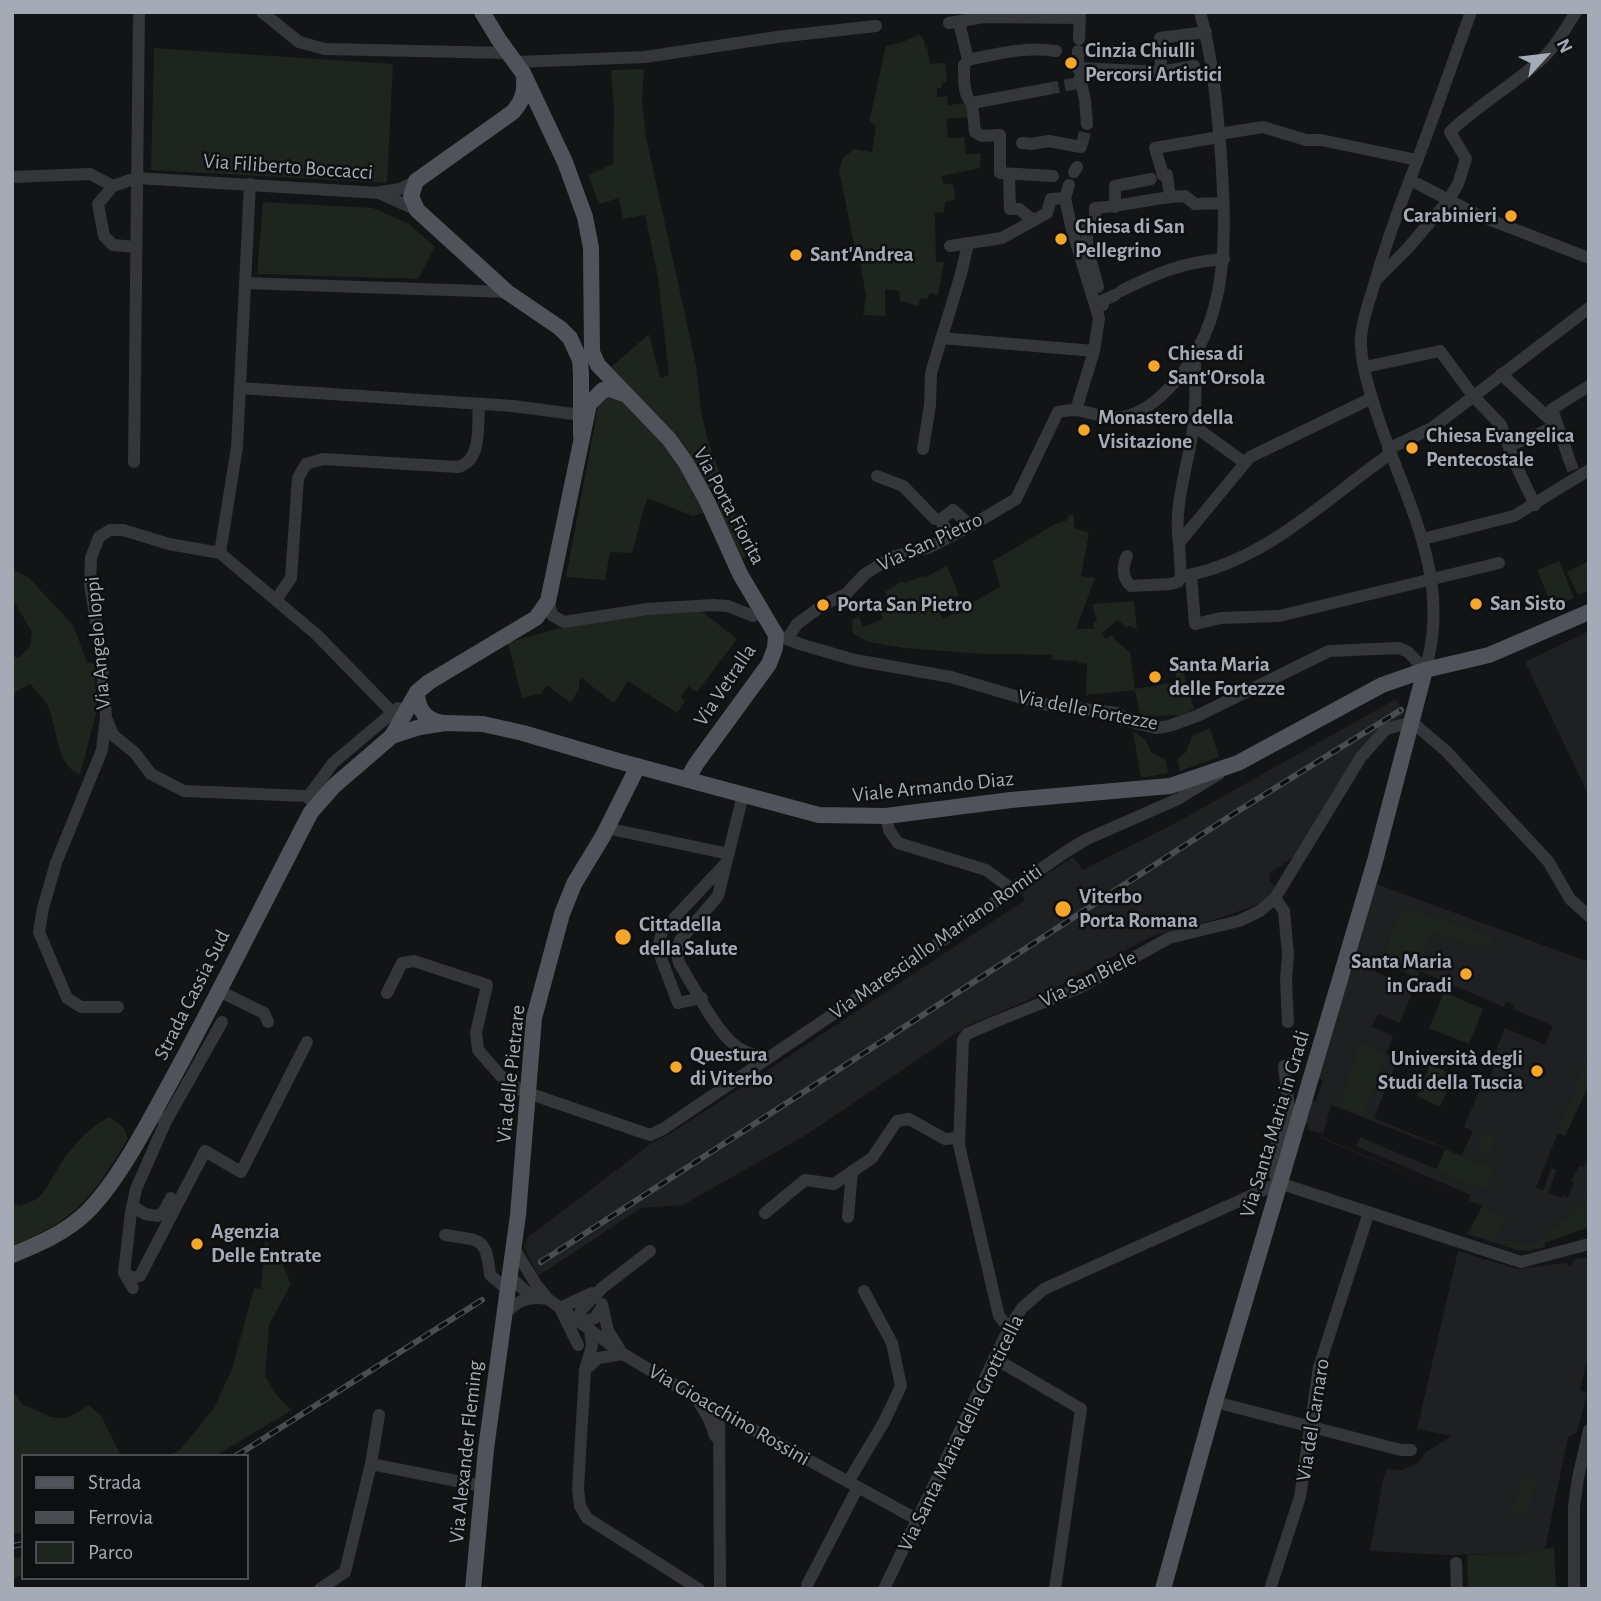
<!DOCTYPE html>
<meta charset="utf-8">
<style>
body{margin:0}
#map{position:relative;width:1601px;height:1601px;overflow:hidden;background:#131415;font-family:"Alegreya Sans",sans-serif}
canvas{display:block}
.frame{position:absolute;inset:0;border:14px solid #a5abb6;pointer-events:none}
.legend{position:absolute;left:21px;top:1454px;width:228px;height:126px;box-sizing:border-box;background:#0e0f10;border:2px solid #4a4d52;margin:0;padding:9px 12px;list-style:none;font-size:21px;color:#a5abb6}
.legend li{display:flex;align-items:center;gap:14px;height:35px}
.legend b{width:35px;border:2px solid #4a4d52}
.north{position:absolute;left:1510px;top:21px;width:70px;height:70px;-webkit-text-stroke:5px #0e0f10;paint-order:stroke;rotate:63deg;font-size:19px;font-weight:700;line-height:28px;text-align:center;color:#a5abb6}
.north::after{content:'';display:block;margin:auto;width:24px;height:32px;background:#a5abb6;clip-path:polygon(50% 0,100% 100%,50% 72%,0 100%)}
</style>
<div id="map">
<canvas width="1601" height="1601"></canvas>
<div class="frame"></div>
<ul class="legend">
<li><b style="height:9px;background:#505359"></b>Strada</li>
<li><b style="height:9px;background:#494c51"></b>Ferrovia</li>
<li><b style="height:19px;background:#1d251e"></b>Parco</li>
</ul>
<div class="north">N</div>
</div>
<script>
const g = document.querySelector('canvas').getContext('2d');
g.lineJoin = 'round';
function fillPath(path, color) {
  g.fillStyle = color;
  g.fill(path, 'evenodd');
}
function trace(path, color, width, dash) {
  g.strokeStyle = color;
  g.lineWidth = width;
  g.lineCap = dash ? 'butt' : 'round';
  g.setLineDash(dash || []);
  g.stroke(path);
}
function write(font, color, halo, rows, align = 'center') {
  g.font = font + ' "Alegreya Sans",sans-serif';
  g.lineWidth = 5;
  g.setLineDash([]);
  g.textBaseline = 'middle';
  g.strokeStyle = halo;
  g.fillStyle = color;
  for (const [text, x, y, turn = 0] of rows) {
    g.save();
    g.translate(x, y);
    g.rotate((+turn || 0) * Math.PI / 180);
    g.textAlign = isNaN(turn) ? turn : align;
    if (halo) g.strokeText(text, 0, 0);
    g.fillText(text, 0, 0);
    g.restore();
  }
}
fillPath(new Path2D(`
 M1589 631V796L1525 662Z
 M1396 699 1405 715 1387 725 1296 855 1270 873 1269 880 1276 888 1260 904 1213 920 1152 936 1045 993 967 1026 806 1135 683 1205 641 1208 538 1276 524 1247 527 1238 653 1142 671 1133 768 1070 1025 900 1020 891 1073 857 1083 870 1181 820Z
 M1376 884 1589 962V1055L1536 1188 1543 1191 1551 1168 1557 1170 1548 1193 1562 1198 1563 1195 1568 1197 1574 1182 1571 1181 1579 1166 1584 1167 1586 1162 1589 1163V1198L1539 1241 1529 1244 1508 1240 1505 1246H1544V1243L1589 1227 1545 1243V1247L1530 1251 1517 1250 1467 1234 1482 1206 1321 1138 1322 1133 1308 1130 1309 1125 1304 1124 1311 1100 1316 1101 1323 1080 1317 1078ZM1398 918 1495 939V940L1491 950 1472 941 1469 946 1432 931 1380 960ZM1380 962 1417 978 1420 971 1504 1007 1506 1002 1514 1005 1513 1009 1553 1026 1545 1045 1505 1028 1491 1063 1494 1065 1485 1088 1481 1087 1464 1127 1473 1131 1462 1155 1374 1118 1398 1059 1386 1054 1393 1036 1372 1027 1378 1014 1400 1023 1414 988 1376 972ZM1331 1105 1494 1168 1486 1190 1360 1137 1356 1146 1471 1195 1468 1200 1322 1137Z
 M1458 1251 1517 1269 1566 1263 1571 1266 1575 1259 1589 1257V1353L1580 1390 1587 1393 1577 1432 1568 1437 1545 1549 1526 1553 1448 1555 1370 1551 1383 1480 1387 1469 1402 1470 1418 1463 1426 1452 1452 1436 1417 1429Z`), '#1f2022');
fillPath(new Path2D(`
 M919 34 924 40 925 47H927L930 64 945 63 947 82 942 83V87L937 89V97L947 96 948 105 969 103 970 117 946 119 948 138 964 137 966 154H981L980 168 942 176 943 183 954 185 955 200 945 202 944 212 935 213 936 262H944L938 295 930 293 927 299 921 298 918 306 900 301 899 291 885 289V316L863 315 866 296 860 262 863 261 861 248H855L839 171 842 159 854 149 872 152 876 126 870 122V118L886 46 903 42Z
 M154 48 393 64 387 183 151 170Z
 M644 69 642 103 646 137 696 365 701 411 708 441 751 555 742 558 722 517 714 488 707 487 676 435 611 367 649 334 660 378 669 375 658 277 645 215 623 219 619 198 599 204 588 175 613 164 614 109 611 70Z
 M263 202 373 208 409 224 435 247 418 279 257 274Z
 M605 395 620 397 665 443 706 512 693 516 647 498 632 553 610 552 605 580 566 577 598 407Z
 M1072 514 1074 516V528L1089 533 1081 576 1095 578 1076 629H1094L1093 622 1097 621 1092 604 1134 601 1137 629 1129 626 1127 628 1118 620 1102 633 1106 639 1112 635 1117 642 1130 652 1135 689 1177 682 1174 664 1181 662 1194 709 1182 715 1144 716 1139 711 1135 690 1086 695 1087 664 1079 663 1078 661 1051 660 1053 655 984 654 904 648 869 642 853 634 852 620 859 616 863 627 883 619 878 606 889 599 885 592 902 581 904 583 923 576 924 578 947 566 959 595 937 607 943 619 1000 587 993 561 1055 524 1068 520 1067 517Z
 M1559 561 1574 598 1552 607 1537 570Z
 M1589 561V590L1578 595 1567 572Z
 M13 570 28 577 73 625 87 662 94 664 97 710 80 775C53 763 59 724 45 701 41 695 35 690 30 684L17 691 12 697V657H19L30 647 32 632 12 598Z
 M700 610 737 639 697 692 688 686 681 697 685 701 677 713 628 681 614 703 581 678 579 682V689L570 703 547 685 540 694 522 698 508 643C571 622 635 613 700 610Z
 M1210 728 1219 757 1180 771 1177 759 1186 752 1192 736Z
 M1133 731 1145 739 1152 753 1166 760 1168 773 1141 778Z
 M1409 910H1415L1495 939 1491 950 1472 942 1469 946 1432 931 1413 974 1380 960 1398 918Z
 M1444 992 1483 1009 1469 1044 1429 1028Z
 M1360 1043 1386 1054 1364 1114 1340 1105Z
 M1589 1055V1085L1565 1136 1557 1133Z
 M1430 1064 1454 1075 1440 1107 1417 1096Z
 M110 1117 124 1128 128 1139C91 1198 78 1219 12 1246V1203L19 1206C24 1204 30 1202 35 1200 46 1193 51 1179 58 1168 70 1149 89 1126 110 1117Z
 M1482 1132 1496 1138 1489 1154C1477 1150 1477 1144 1482 1132Z
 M1445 1150 1495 1168 1486 1191 1436 1170Z
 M1589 1198V1227L1544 1243 1545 1247C1530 1250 1519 1251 1505 1246L1507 1240 1529 1244 1539 1241Z
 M1483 1207 1507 1217 1494 1241 1469 1233Z
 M265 1241 278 1253 291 1284 269 1325 265 1376 278 1397 292 1410 215 1456H168L180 1450 214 1408 232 1369 254 1288 261 1289Z
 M12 1389 22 1404 51 1417 67 1418 89 1405 102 1417 121 1456H23V1532L12 1534Z
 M1523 1477 1536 1481 1526 1515 1512 1511Z
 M1554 1547 1556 1589H1468L1467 1555 1526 1553Z
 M23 1557V1575L12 1579V1559Z`), '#1d251e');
trace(new Path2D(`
 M1047 89 1079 83
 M1082 144 1087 124
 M1569 459 1575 475`), '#303235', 12, [12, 6]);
trace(new Path2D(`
 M262 12 299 42 325 49 508 53
 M959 22 968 60 964 65C964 78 963 95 972 103L975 132 982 136 1000 135V173L1053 176
 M949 23 984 17 1080 18
 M1079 39 1080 13
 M968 60C997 54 1027 46 1056 51
 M516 62 645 57 777 37 876 26
 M1078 68 1161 72 1194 66
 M1078 69V51
 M1161 72 1160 38 1206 32
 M1080 78 1085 100 1087 124
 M972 103 1047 89
 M1219 134 1263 127 1306 140H1321L1417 160
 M1022 143 1031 144 1049 141 1081 147
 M1074 172 1077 167
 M1009 174 1010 209H1019L1033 220
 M12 177 90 174 113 186
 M1418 184 1480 216 1589 258
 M1069 185 1065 198 1071 226 1099 318 1094 351 1076 410
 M380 192 400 189 416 181
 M1170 197 1167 175H1163L1155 148 1219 137
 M1115 207V186L1151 179
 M950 246 1002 238 1047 213 1051 199 1065 198
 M136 247 113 245 104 236 98 204 113 186 136 178 379 193 417 210
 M1376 280 1407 249 1448 201 1458 184 1466 159 1450 132C1479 104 1515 84 1544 57 1557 45 1566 27 1576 12
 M245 283 507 292
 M1098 287 1087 247V227L1095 226V208C1126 206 1155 197 1185 196L1195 204 1224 203
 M1121 291C1157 273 1183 262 1224 259
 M1103 305 1102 301 1115 295
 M941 338 1094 351
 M1365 367 1440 351 1474 397 1501 425 1514 461 1535 505
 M1501 374 1557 426 1509 446
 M240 388 513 406 581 415
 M1194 426 1245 463
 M923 449 930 405 931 373 961 274 968 244
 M1388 449 1432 428 1589 308
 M1569 459 1552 409 1589 386
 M134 462 139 12
 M877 476 903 486 935 519H939L951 536
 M940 520 953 510 971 526
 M1423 539 1514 516 1589 470
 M1179 543C1173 505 1188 467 1193 429 1197 405 1195 380 1195 357
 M220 553 237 447 250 184
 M1127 556C1122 567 1122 578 1131 586L1170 584 1178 582 1181 577
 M1191 575 1195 624 1221 618 1279 616 1499 563
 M1184 576C1266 561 1324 500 1390 454
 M1181 577 1179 543 1250 457 1372 398
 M276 600 291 578 298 478 306 464 323 459 458 467C483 460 477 425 479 404
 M548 601 552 615 564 622 647 609 713 605 728 606 753 616 763 612
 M776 635 803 645 855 660 951 677 1042 704 1117 713 1132 722 1156 728 1169 726 1197 716 1329 651 1399 648 1408 652 1425 670C1454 577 1403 497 1376 411 1369 389 1360 362 1361 338 1362 323 1367 307 1372 292 1383 253 1396 215 1411 177 1432 122 1451 67 1471 12
 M788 638 797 624 823 605 846 594 865 574 892 557 928 548 967 528 1016 499 1058 412C1063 411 1069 410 1074 410 1093 411 1108 423 1131 415 1149 408 1161 397 1174 383 1231 320 1226 235 1221 155 1217 107 1213 59 1200 12
 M107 720 113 735 135 753 151 774 184 791 306 796 316 805
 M743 795 718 896 680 940 677 953 679 963C693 985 716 1032 736 1046 745 1053 756 1056 767 1059
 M308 797 333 763 398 708
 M886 816 889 830 898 843 986 870 1012 889
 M606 828 729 854
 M1275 898 1284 911 1288 954 1286 981 1288 1022
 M219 991 264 1013 268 1022
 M387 993 402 963 414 961 487 985 476 1033 478 1050 507 1083 528 1093 650 1135 663 1129 958 930 1012 889 1067 851 1087 839 1178 799 1219 774
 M702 998 678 1003 658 950 662 931 725 864
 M118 1007H81L67 998 39 932 43 908 56 863 102 750 106 717 101 652 90 584 91 558 99 537 110 530H123L169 544 220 553 317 635 392 712
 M166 1121 222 1022
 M1279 1183 1521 1262 1589 1244
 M1279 1183 1270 1165 1289 1108 1284 1066
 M133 1206 145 1214 158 1216 164 1211 171 1198
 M765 1213 805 1180 834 1184 872 1158 897 1121 909 1119 945 1139 959 1138
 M848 1217 852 1171
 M445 1235C481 1241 486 1236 490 1275L508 1290
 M514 1248 537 1286 548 1299 623 1354 719 1411 918 1520
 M124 1273 133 1278 140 1276 205 1151 241 1172 307 1042
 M510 1277 532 1297
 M133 1288 124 1273 131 1212 136 1189 166 1121 153 1113
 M602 1304 608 1331 619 1348
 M602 1307 595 1318 580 1323 581 1310 602 1288 650 1251
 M504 1316C516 1300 528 1296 548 1299
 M1009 1328 999 1316 959 1145 963 1040 967 1034 992 1023 1079 988 1169 938 1239 921 1260 911 1275 898 1361 757 1386 729 1412 722 1446 751 1548 861 1570 899 1589 916
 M590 1330 592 1346 585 1370 578 1489 580 1506 587 1518 699 1589
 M578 1345 560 1308 592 1293
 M994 1358 1081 1409 1055 1589
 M585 1370 598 1358 623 1354
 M697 1399 709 1419 715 1436
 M1215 1402 1401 1450H1411
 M719 1411 720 1589
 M371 1464 379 1415
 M848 1482 884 1422 901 1386 892 1343 864 1291
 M1456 1563 1457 1589
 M807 1585 858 1487
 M320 1589 345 1572 371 1464 482 1486
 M884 1589 1009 1328 1022 1308 1044 1289 1279 1183
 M1270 1589 1300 1497 1319 1367 1369 1212
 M1574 1589V1506L1578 1478 1589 1430`), '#34363a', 12);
trace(new Path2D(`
 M482 12 499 40 523 73 565 162 585 217 591 248 592 352 598 365 669 439 686 463 707 501 740 574 776 635 775 648 769 664 696 764 688 778
 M524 79C525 94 522 101 513 112L416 181 411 196 417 210 507 292 560 328 570 338 580 360 581 374V436
 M417 692C417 710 426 721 444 723
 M392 736 417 692 429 682 536 618 548 601 589 404 603 390 610 389 624 394
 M12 1255C39 1244 65 1233 86 1213 118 1182 148 1123 170 1083 219 994 264 902 311 812L334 786 392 736 420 727 445 723 483 724 523 733 618 761 819 815 886 816 1011 800 1170 786 1238 763 1382 685 1425 670 1489 655 1589 612
 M473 1589 486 1449 518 1215 534 1018 562 914 574 884 603 836 638 766
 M1163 1589 1215 1402 1375 861 1425 670`), '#505359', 16);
const rail = new Path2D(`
 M541 1262 1238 811 1401 710
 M236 1456 482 1300
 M12 1546 23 1544`);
trace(rail, '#494c51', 6);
trace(rail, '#0e0f10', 3.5, [10]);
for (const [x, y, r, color] of [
 [1071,63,7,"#f6a62b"],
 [1511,216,7,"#f6a62b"],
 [1061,239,7,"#f6a62b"],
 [796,255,7,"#f6a62b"],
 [1154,366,7,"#f6a62b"],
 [1084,430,7,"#f6a62b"],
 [1412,448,7,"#f6a62b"],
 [1476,604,7,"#f6a62b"],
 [823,605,7,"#f6a62b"],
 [1155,677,7,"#f6a62b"],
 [1063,909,9,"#f6a62b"],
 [623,937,9,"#f6a62b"],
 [1466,974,7,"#f6a62b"],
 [676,1067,7,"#f6a62b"],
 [1537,1071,7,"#f6a62b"],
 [197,1244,7,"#f6a62b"]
]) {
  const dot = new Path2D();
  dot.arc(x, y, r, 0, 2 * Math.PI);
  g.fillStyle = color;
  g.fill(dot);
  trace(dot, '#0e0f10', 2.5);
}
write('bold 21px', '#a5abb6', '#0e0f10', [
 ["Cinzia Chiulli",1085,51],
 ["Percorsi Artistici",1085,75],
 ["Carabinieri",1497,216,"right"],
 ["Chiesa di San",1075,227],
 ["Pellegrino",1075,251],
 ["Sant'Andrea",810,255],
 ["Chiesa di",1168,354],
 ["Sant'Orsola",1168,378],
 ["Monastero della",1098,418],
 ["Visitazione",1098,442],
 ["Chiesa Evangelica",1426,436],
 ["Pentecostale",1426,460],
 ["San Sisto",1490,604],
 ["Porta San Pietro",837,605],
 ["Santa Maria",1169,665],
 ["delle Fortezze",1169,689],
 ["Viterbo",1079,897],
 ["Porta Romana",1079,921],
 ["Cittadella",639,925],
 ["della Salute",639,949],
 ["Santa Maria",1452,962,"right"],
 ["in Gradi",1452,986,"right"],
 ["Questura",690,1055],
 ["di Viterbo",690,1079],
 ["Università degli",1523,1059,"right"],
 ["Studi della Tuscia",1523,1083,"right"],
 ["Agenzia",211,1232],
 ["Delle Entrate",211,1256]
], 'left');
write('21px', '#a5abb6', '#0e0f10', [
 ["Via Filiberto Boccacci",288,167,4],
 ["Via Porta Fiorita",729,506,62],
 ["Via San Pietro",930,542,-25],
 ["Via Angelo Ioppi",98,643,-95],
 ["Via Vetralla",725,685,-56],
 ["Via delle Fortezze",1088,710,11],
 ["Viale Armando Diaz",933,787,-6],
 ["Via Maresciallo Mariano Romiti",936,942,-35],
 ["Via San Biele",1088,979,-26],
 ["Strada Cassia Sud",192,995,-63],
 ["Via delle Pietrare",511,1074,-84],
 ["Via Santa Maria in Gradi",1275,1124,-73],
 ["Via Gioacchino Rossini",729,1415,30],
 ["Via del Carnaro",1313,1420,-81],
 ["Via Santa Maria della Grotticella",961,1433,-64],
 ["Via Alexander Fleming",466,1452,-84]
]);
</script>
